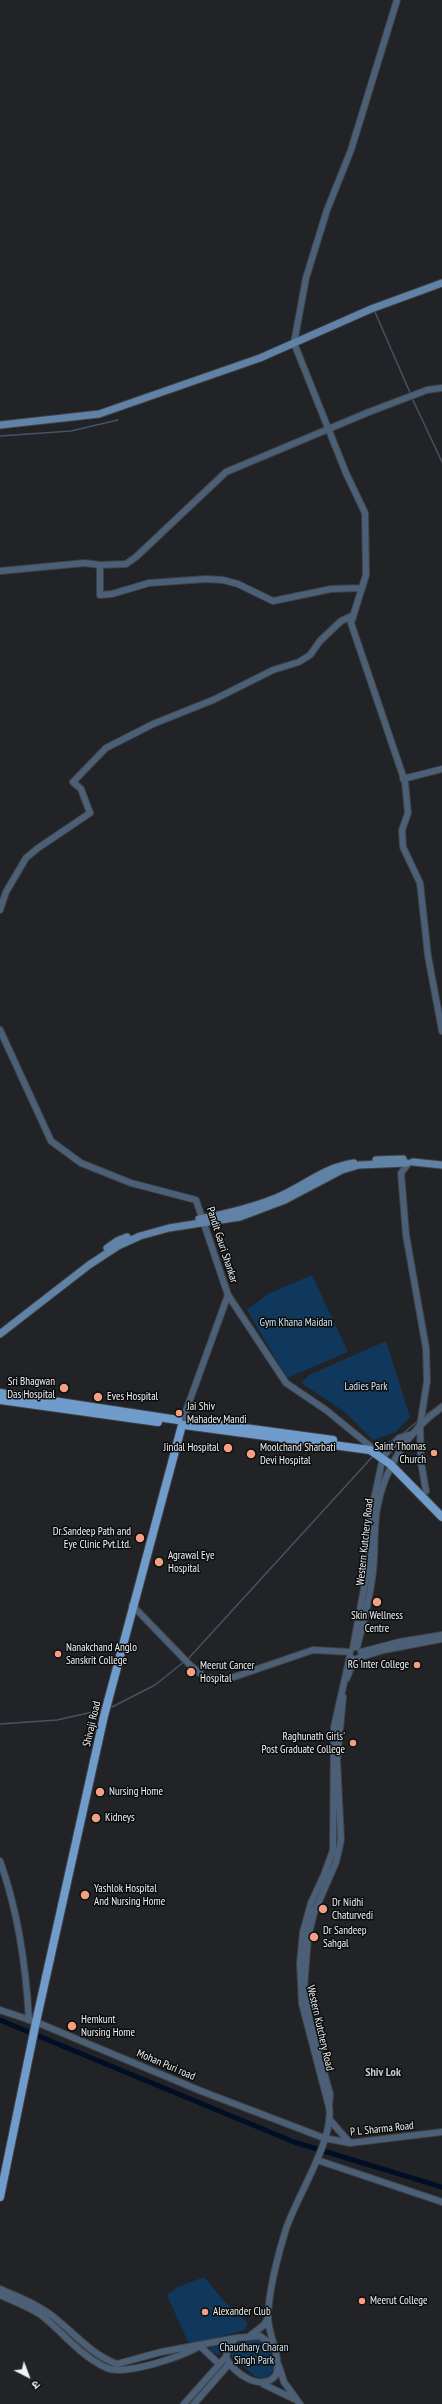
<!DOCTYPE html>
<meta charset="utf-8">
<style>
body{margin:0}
#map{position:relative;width:442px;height:2404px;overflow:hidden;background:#212326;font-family:"PT Sans Narrow","Noto Sans Devanagari",sans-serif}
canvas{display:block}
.north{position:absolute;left:8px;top:2356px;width:40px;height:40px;-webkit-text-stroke:3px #0b0c0d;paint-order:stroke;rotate:138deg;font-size:11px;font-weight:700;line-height:16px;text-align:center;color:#f0f2f3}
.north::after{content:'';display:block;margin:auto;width:14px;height:18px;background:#f0f2f3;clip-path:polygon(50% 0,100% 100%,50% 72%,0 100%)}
</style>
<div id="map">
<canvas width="442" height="2404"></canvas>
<div class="north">उ</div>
</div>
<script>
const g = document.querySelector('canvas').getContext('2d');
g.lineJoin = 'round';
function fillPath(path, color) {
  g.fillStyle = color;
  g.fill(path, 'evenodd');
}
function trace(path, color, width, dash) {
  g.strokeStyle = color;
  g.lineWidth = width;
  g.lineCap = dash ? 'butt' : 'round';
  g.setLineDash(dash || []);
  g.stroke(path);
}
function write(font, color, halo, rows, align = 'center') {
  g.font = font + ' "PT Sans Narrow",sans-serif';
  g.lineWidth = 3;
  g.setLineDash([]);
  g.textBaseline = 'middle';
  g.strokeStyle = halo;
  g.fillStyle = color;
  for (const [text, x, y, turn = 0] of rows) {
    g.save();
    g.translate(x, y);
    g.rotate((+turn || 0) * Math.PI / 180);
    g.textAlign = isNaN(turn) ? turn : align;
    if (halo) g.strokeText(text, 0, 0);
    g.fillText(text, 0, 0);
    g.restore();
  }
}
fillPath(new Path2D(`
 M312 1275 348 1352 287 1378 247 1310 268 1294Z
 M386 1341 410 1417 396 1432 373 1440 345 1412 301 1383 309 1375Z
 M204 2277 224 2301 248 2323 245 2330 196 2343 188 2342 167 2295 178 2287Z
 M258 2338C269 2345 280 2357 273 2372L264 2379 255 2376 232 2357 231 2350 236 2343Z
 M230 2340 219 2354H216L210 2349 211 2346Z`), '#10385d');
trace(new Path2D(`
 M375 312 411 395
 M412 398 442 462
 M0 436 71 431 118 420
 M424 1416 442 1403
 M401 1435 418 1421
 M378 1451 394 1439
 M188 1659 374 1455
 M112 1707 155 1685 185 1661
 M0 1724 57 1720 97 1711`), '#485264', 1.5);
trace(new Path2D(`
 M0 2020 294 2142 442 2187`), '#000e26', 5);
const tertiary = new Path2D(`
 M397 0 351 150 327 210 306 278 294 343 346 473 365 513 366 575 351 623 405 782 408 813 402 830 403 847 420 883 428 956 442 1031
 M100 565 126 564 136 557 226 472 369 412 427 390 442 388
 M0 571 85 563 100 565V595L112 594 149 583 206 579 223 580 238 584 273 601 331 589 361 588
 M403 779 442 769
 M0 910 6 892 26 858 38 848 90 813 81 789 73 782 106 748 153 724 213 700 273 670 299 662 310 655 320 641 341 621 352 616
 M0 1030 51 1141 81 1163 131 1183 196 1200 228 1295 286 1383 326 1410 370 1446V1450
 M408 1164 401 1173 406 1235 426 1348 427 1381 420 1426 421 1462 426 1491
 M183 1419 228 1295
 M132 1605 190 1665 206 1678H231L313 1650 350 1652
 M357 1647C363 1625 369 1602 372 1579 376 1556 373 1532 377 1509 384 1468 408 1431 442 1407
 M353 1648 367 1572 372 1509 383 1457 399 1438 412 1434
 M361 1652 399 1642 442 1635
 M358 1658 384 1650 442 1639
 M347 1678 354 1659
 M0 1861C18 1911 26 1967 29 2020
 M0 2010 36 2022 201 2091 324 2138 350 2143 442 2132
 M329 2107 330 2094 310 2021 304 1988 308 1937 314 1913 336 1862 341 1840 337 1760 343 1697
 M329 2119 350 2143
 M317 2160 442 2202
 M0 2289C19 2297 39 2305 55 2318 75 2334 92 2355 117 2364L161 2352 236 2338
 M0 2295C13 2301 29 2307 41 2315 63 2332 81 2357 107 2368 126 2376 183 2356 200 2346L219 2364
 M251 2335 264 2325 268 2318
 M272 2345 260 2336 236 2338 228 2347 226 2357C232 2373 262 2393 276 2375 282 2360 269 2336 268 2319 268 2293 278 2254 286 2229 296 2198 335 2138 329 2107L302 2004 300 1963 303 1932 311 1903 324 1875 333 1850 334 1727 350 1656
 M279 2366 284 2382 300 2404
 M263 2384 294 2399
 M184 2404 226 2357
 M194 2404 229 2364`);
const secondary = new Path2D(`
 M0 425 99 414 260 358 371 309 442 283
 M376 1160 403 1159
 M413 1162 442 1165
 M199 1219C226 1214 251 1208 276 1198 303 1187 324 1167 354 1163
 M107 1248 117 1241 127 1237
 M0 1334 89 1265 118 1246 140 1236 169 1228 240 1217 285 1200 342 1170 359 1165 407 1163`);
const primary = new Path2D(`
 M0 1393 178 1420
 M0 1400 158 1422
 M200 1422 333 1440
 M184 1425 370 1450 390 1464 442 1517
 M0 2197 36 2022 104 1716 182 1425`);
trace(tertiary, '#3e4043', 8);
trace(secondary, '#3e4043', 9);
trace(primary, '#3e4043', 10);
trace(tertiary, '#4b6076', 6);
trace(secondary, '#6082a6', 7);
trace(primary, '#709ccb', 8);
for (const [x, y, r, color] of [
 [64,1388,5,"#f3a082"],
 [98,1397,5,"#f3a082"],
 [179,1413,4,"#f3a082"],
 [228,1448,5,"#f3a082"],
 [434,1453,4,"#f3a082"],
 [251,1454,5,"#f3a082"],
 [140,1538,5,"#f3a082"],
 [159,1562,5,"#f3a082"],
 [377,1602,5,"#f3a082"],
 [58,1654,4,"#f3a082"],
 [417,1665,4,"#f3a082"],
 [191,1672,5,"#f3a082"],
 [353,1743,4,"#f3a082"],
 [100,1792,5,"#f3a082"],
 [96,1818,5,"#f3a082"],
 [85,1895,5,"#f3a082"],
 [323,1909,5,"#f3a082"],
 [314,1937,5,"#f3a082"],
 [72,2026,5,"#f3a082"],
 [362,2301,4,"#f3a082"],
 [205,2312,4,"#f3a082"]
]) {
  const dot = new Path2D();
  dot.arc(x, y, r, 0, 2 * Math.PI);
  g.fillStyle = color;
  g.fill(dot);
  trace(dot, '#0b0c0d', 1.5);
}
write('11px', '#f0f2f3', '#0b0c0d', [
 ["Pandit Gauri Shankar",222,1245,72],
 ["Western Kutchery Road",365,1542,-84],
 ["Shivaji Road",92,1724,-77],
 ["Western Kutchery Road",320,2028,77],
 ["Mohan Puri road",166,2065,23],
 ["P L Sharma Road",382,2129,-6]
]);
write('11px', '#d5e3f2', '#0b0c0d', [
 ["Gym Khana Maidan",296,1323],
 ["Ladies Park",366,1387],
 ["Chaudhary Charan",254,2348],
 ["Singh Park",254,2361]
]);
write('11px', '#f0f2f3', '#0b0c0d', [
 ["Sri Bhagwan",55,1382,"right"],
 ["Das Hospital",55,1395,"right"],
 ["Eves Hospital",107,1397],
 ["Jai Shiv",187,1407],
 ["Mahadev Mandi",187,1420],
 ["Saint Thomas",426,1447,"right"],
 ["Church",426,1460,"right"],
 ["Jindal Hospital",219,1448,"right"],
 ["Moolchand Sharbati",260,1448],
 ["Devi Hospital",260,1461],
 ["Dr.Sandeep Path and",131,1532,"right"],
 ["Eye Clinic Pvt.Ltd.",131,1545,"right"],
 ["Agrawal Eye",168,1556],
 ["Hospital",168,1569],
 ["Skin Wellness",377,1616,"center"],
 ["Centre",377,1629,"center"],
 ["Nanakchand Anglo",66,1648],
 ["Sanskrit College",66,1661],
 ["RG Inter College",409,1665,"right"],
 ["Meerut Cancer",200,1666],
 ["Hospital",200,1679],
 ["Raghunath Girls'",345,1737,"right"],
 ["Post Graduate College",345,1750,"right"],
 ["Nursing Home",109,1792],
 ["Kidneys",105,1818],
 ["Yashlok Hospital",94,1889],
 ["And Nursing Home",94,1902],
 ["Dr Nidhi",332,1903],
 ["Chaturvedi",332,1916],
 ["Dr Sandeep",323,1931],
 ["Sahgal",323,1944],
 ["Hemkunt",81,2020],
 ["Nursing Home",81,2033],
 ["Meerut College",370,2301],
 ["Alexander Club",213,2312]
], 'left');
write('bold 12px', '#c8cbce', '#0b0c0d', [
 ["Shiv Lok",383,2073]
]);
</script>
